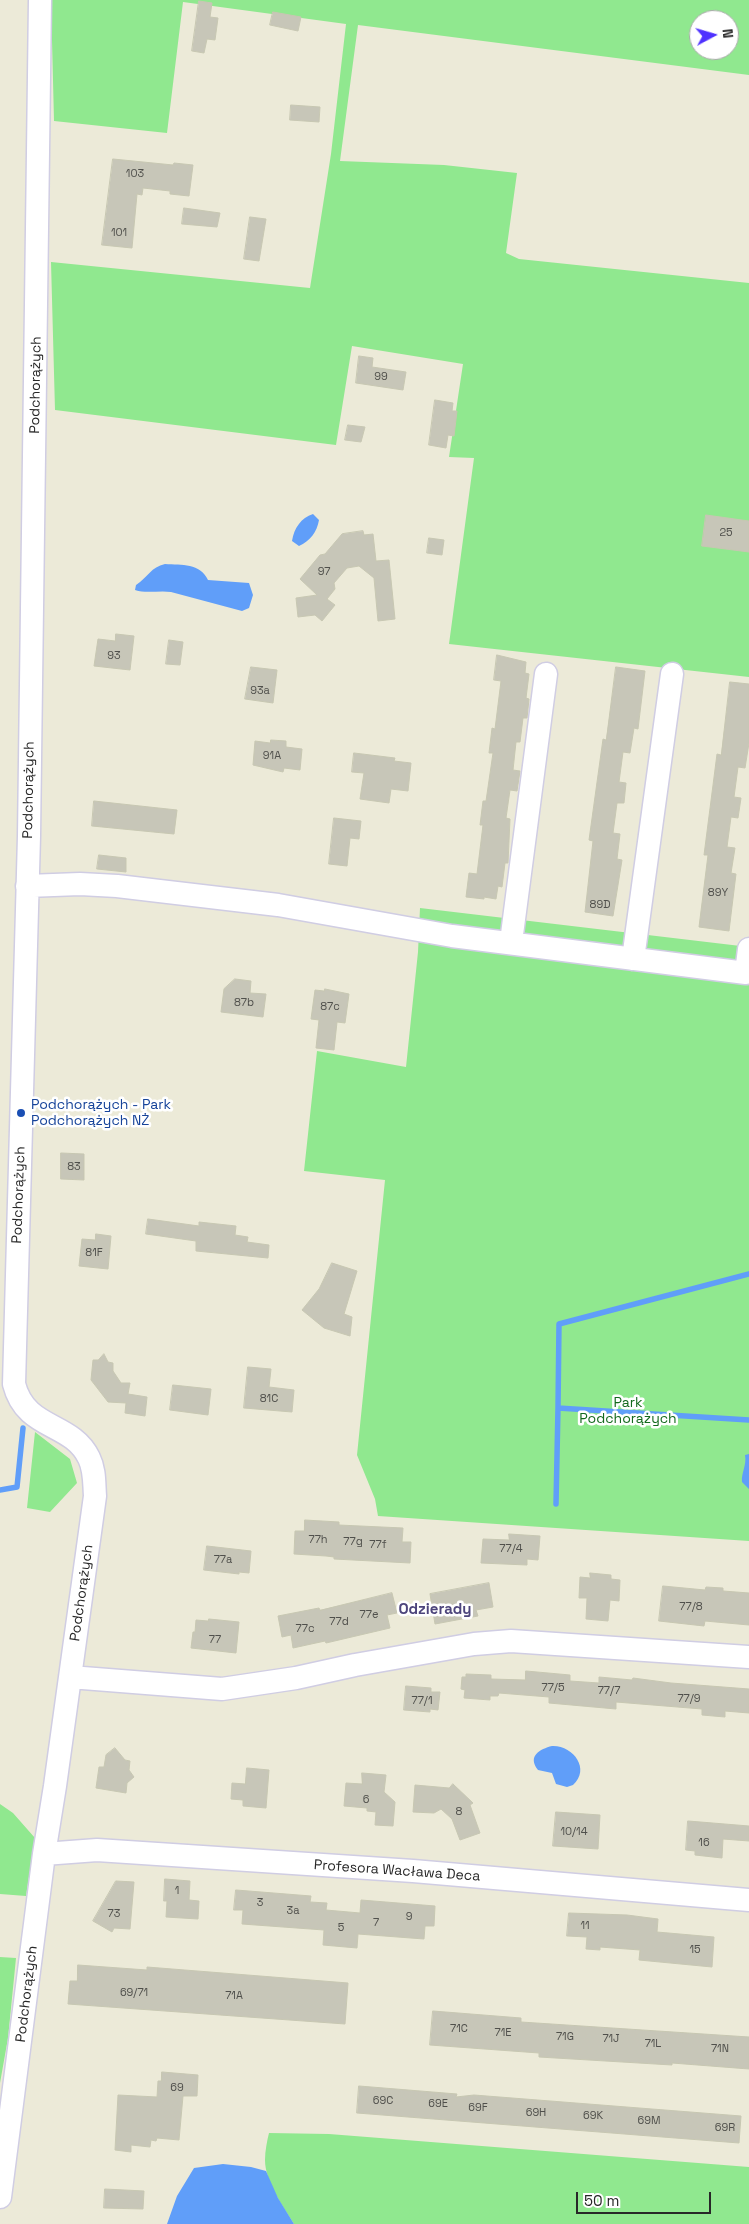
<!DOCTYPE html>
<meta charset="utf-8">
<style>
body{margin:0}
#map{position:relative;width:749px;height:2224px;overflow:hidden;background:#ecead8;font-family:"Space Grotesk",sans-serif}
canvas{display:block}
.north{position:absolute;left:689px;top:10px;width:50px;height:50px;box-sizing:border-box;background:#fff;border:1px solid #a9a9a9;border-radius:50%;rotate:84deg;font-size:14px;font-weight:700;line-height:20px;text-align:center;color:#282828}
.north::after{content:'';display:block;margin:auto;width:18px;height:22px;background:#4f32ff;clip-path:polygon(50% 0,100% 100%,50% 72%,0 100%)}
.scale{position:absolute;left:576px;top:2192px;width:135px;height:22px;box-sizing:border-box;border:2px solid #282828;border-top:0;padding-left:6px;font-size:15px;line-height:18px;white-space:nowrap;color:#282828;-webkit-text-stroke:4px #fff;paint-order:stroke}
</style>
<div id="map">
<canvas width="749" height="2224"></canvas>
<div class="north">N</div>
<div class="scale">50 m</div>
</div>
<script>
const g = document.querySelector('canvas').getContext('2d');
g.lineJoin = 'round';
function fillPath(path, color) {
  g.fillStyle = color;
  g.fill(path, 'evenodd');
}
function trace(path, color, width, dash) {
  g.strokeStyle = color;
  g.lineWidth = width;
  g.lineCap = dash ? 'butt' : 'round';
  g.setLineDash(dash || []);
  g.stroke(path);
}
function write(font, color, halo, rows, align = 'center') {
  g.font = font + ' "Space Grotesk",sans-serif';
  g.lineWidth = 5;
  g.setLineDash([]);
  g.textBaseline = 'middle';
  g.strokeStyle = halo;
  g.fillStyle = color;
  for (const [text, x, y, turn = 0] of rows) {
    g.save();
    g.translate(x, y);
    g.rotate((+turn || 0) * Math.PI / 180);
    g.textAlign = isNaN(turn) ? turn : align;
    if (halo) g.strokeText(text, 0, 0);
    g.fillText(text, 0, 0);
    g.restore();
  }
}
fillPath(new Path2D(`
 M51 0H749V75L358 25 340 161 444 165 517 173 506 253 519 259 749 283V677L449 644 474 458 449 457 463 364 352 346 336 445 55 410 51 262 310 288 331 154 346 24 183 2 167 133 54 121ZM699 20H729V50H699Z
 M420 908 749 947V1541L378 1516 375 1499 357 1455 385 1180 304 1171 317 1051 406 1067 418 952Z
 M35 1432 70 1459 77 1483 50 1512 27 1508Z
 M0 1804 13 1813 35 1838 26 1896 0 1894Z
 M0 1957 16 1958 8 2038 0 2083Z
 M269 2133 329 2134 749 2167V2224H294C283 2206 265 2182 265 2160 265 2151 267 2141 269 2133Z`), '#90e88f');
fillPath(new Path2D(`
 M313 514 319 520C317 532 310 541 299 546L292 541C294 528 301 518 313 514Z
 M165 564C182 565 200 563 208 580L249 583 253 595 249 608 242 611 171 592C159 590 147 594 135 590L136 585C148 577 151 567 165 564Z
 M749 1454V1489L742 1482C741 1473 747 1465 745 1455Z
 M552 1746C573 1745 591 1769 573 1785L567 1787 556 1784 552 1773 538 1770C527 1756 540 1749 552 1746Z
 M223 2164 251 2167 266 2171 278 2198 294 2224H167L177 2196 194 2168Z`), '#609ef9');
trace(new Path2D(`
 M558 1408 559 1324 749 1274
 M0 1490 17 1487 23 1428
 M556 1504 558 1408 749 1420`), '#609ef9', 5.5);
const building = new Path2D(`
 M199 1 212 3 210 17 218 18 215 40 207 39 204 53 192 51Z
 M273 12 301 17 298 31 270 25Z
 M291 105 320 107 319 122 290 120Z
 M113 159 173 165 174 163 193 165 189 196 170 194V191L143 188 142 195 137 194 132 248 102 245Z
 M184 208 220 213 217 227 182 224Z
 M250 217 266 219 259 261 244 259Z
 M359 356 373 358 372 367 406 372 403 390 356 383Z
 M435 400 453 403 452 411H457L454 436 448 435 446 448 429 445Z
 M348 425 365 427 361 442 345 440Z
 M706 515 749 521V552L702 546Z
 M363 531 364 535 373 534 376 561 389 560 395 619 378 621 374 578 359 566 347 568 334 583 335 589 327 599 335 605 322 621 315 615 298 617 296 598 317 595 300 579 320 555 325 554 342 534Z
 M429 538 444 540 442 555 427 553Z
 M116 634 134 636 130 670 94 666 98 639 115 641Z
 M169 640 183 642 180 665 166 664Z
 M497 655 526 662 525 673 529 674 526 698 529 699 527 718H523L520 742H516L513 770 520 771 517 791 510 790 506 818 510 819 508 863H505L502 887 498 886 496 899 484 897V899L466 897 469 873 477 874 483 825H480L483 801H486L493 753H489L492 728 495 729 501 681 494 680Z
 M251 667 277 670 273 703 245 699Z
 M616 667 645 671 638 729 634 728 630 753 623 752 619 782 626 783 624 803H617L613 833 620 834 617 859 622 860 613 916 585 912 593 841 589 840 603 739 606 740Z
 M730 682 749 684V743L745 768 738 767 734 797 741 798 738 818 731 817 727 847 735 848 731 873 736 874 729 931 699 927 708 855H704L717 754 721 755Z
 M271 740 286 741V747L302 749 300 770 284 768 283 772 253 765 255 741 270 743Z
 M354 753 395 758 394 761 411 763 408 791 391 789 389 803 360 799 364 773 352 772Z
 M94 801 177 810 174 834 92 826Z
 M334 818 361 821 359 839 350 838 347 866 329 864Z
 M99 855 126 858V872L97 869Z
 M235 979 251 981 250 993 266 994 263 1017 221 1012 224 989Z
 M325 989 349 994 345 1023 337 1022 334 1050 316 1048 319 1020 311 1019 315 990 324 991Z
 M61 1153 84 1154V1180L61 1179Z
 M148 1219 199 1226V1222L236 1226 235 1235 248 1237 247 1242 269 1245 268 1258 196 1251V1241L146 1234Z
 M96 1234 111 1236 108 1269 79 1266 82 1239 95 1240Z
 M332 1263 357 1271 344 1314 352 1317 350 1336 324 1328 302 1310 319 1289Z
 M104 1354 108 1362 113 1363V1371L121 1383H130L128 1394 147 1397 145 1416 125 1413 126 1403 108 1402 91 1380 93 1360H98Z
 M248 1367 271 1369 269 1387 294 1390 292 1412 244 1408Z
 M173 1385 211 1389 208 1415 170 1410Z
 M305 1520 339 1522V1525L403 1528 402 1542H411L410 1563 334 1559V1557L326 1556 294 1554 295 1531H304Z
 M509 1534 540 1536 538 1560 527 1559V1565L481 1563 483 1539 509 1540Z
 M207 1546 251 1551 249 1573 239 1572V1574L204 1570Z
 M590 1573 611 1575V1579L620 1580 619 1601 610 1600 608 1621 586 1619 587 1598H579L580 1577 590 1578Z
 M489 1583 493 1607 476 1610 478 1616 435 1624 430 1594Z
 M663 1586 705 1590 706 1587 723 1588V1591L749 1593V1625L705 1621 704 1626 659 1621Z
 M392 1593 397 1613 387 1615 390 1628 326 1643 325 1641 293 1648 291 1635 282 1637 278 1616 319 1608 320 1610Z
 M209 1619 239 1622 236 1653 191 1648 193 1632H195L196 1620 208 1621Z
 M526 1671 570 1675V1681L599 1683V1677L632 1680 633 1678 671 1683 749 1689V1713L725 1711V1717L702 1715V1709L616 1702V1709L549 1703V1697L499 1693 498 1696H490V1700L464 1698 465 1690 461 1689 462 1677H466V1674L491 1675V1679L525 1680Z
 M406 1686 431 1688V1692H440L438 1710 430 1709V1712L404 1710Z
 M115 1748 125 1760 130 1761 129 1770 134 1777 127 1783 126 1793 96 1788 99 1767H104L106 1755Z
 M247 1768 269 1770 266 1808 243 1806V1800L231 1799 232 1783 245 1784Z
 M362 1773 386 1775 384 1792 395 1802 393 1826 375 1825 376 1812 367 1811V1808L344 1806 346 1783 362 1784Z
 M453 1784 473 1803 470 1805 480 1833 460 1840 452 1819 441 1809 434 1813 413 1812 415 1785 449 1788Z
 M556 1812 600 1815 598 1849 553 1846Z
 M688 1821 749 1826V1841L723 1839 722 1858 695 1855V1851L686 1850Z
 M165 1879 190 1881 189 1900 199 1901 198 1919 166 1917 167 1901H164Z
 M116 1881 134 1882 130 1929 114 1928 112 1932 93 1921Z
 M236 1890 311 1896 310 1902 327 1903 326 1910 360 1913 361 1900 435 1906 434 1926H425L424 1939 358 1934 357 1948 323 1945 324 1930 242 1924 243 1910H234Z
 M569 1913 627 1915 658 1919 657 1932 714 1937 712 1967 639 1960 640 1950 600 1947V1950L586 1949 587 1937 567 1936Z
 M78 1965 147 1970V1967L348 1983 345 2024 68 2004 70 1981H77Z
 M433 2011 521 2018V2022L749 2037V2069L672 2063V2065L539 2057V2053L430 2045Z
 M162 2072 198 2075 197 2096H183L179 2140 157 2138 156 2141 151 2140 150 2147 131 2145V2152L115 2150 118 2095 157 2097 158 2081H161Z
 M359 2086 457 2094 456 2097 474 2095 741 2116 739 2143 357 2113Z
 M105 2189 144 2191 143 2209 104 2208Z`);
fillPath(building, '#c7c6b8');
trace(building, '#c7c7b2', 1);
const minor = new Path2D(`
 M27 886 80 884 117 886 278 905 452 936 746 973 749 949
 M511 942 546 674
 M633 959 672 674
 M70 1677 222 1689 296 1678 355 1665 474 1644 511 1641 749 1657
 M44 1854 97 1850 413 1871 749 1900
 M0 2197 44 1854 55 1786 95 1496C94 1483 95 1470 89 1458 71 1421 26 1431 14 1384L29 836 40 0`);
trace(minor, '#d0cde3', 25);
trace(minor, '#fff', 22);
for (const [x, y, r, color] of [
 [21,1113,5,"#1a4fb4"]
]) {
  const dot = new Path2D();
  dot.arc(x, y, r, 0, 2 * Math.PI);
  g.fillStyle = color;
  g.fill(dot);
  trace(dot, '#fff', 2);
}
write('11px', '#50504c', null, [
 ["103",135,174],
 ["101",119,233],
 ["99",381,377],
 ["25",726,533],
 ["97",324,572],
 ["93",114,656],
 ["93a",260,691],
 ["91A",272,756],
 ["89Y",718,893],
 ["89D",600,905],
 ["87b",244,1003],
 ["87c",330,1007],
 ["83",74,1167],
 ["81F",94,1253],
 ["81C",269,1399],
 ["77h",318,1540],
 ["77g",353,1542],
 ["77f",378,1545],
 ["77/4",511,1549],
 ["77a",223,1560],
 ["77/8",691,1607],
 ["77e",369,1615],
 ["77d",339,1622],
 ["77c",305,1629],
 ["77",215,1640],
 ["77/5",553,1688],
 ["77/7",609,1691],
 ["77/9",689,1699],
 ["77/1",422,1701],
 ["6",366,1800],
 ["8",459,1812],
 ["10/14",574,1832],
 ["16",704,1843],
 ["1",177,1891],
 ["3",260,1903],
 ["3a",293,1911],
 ["73",114,1914],
 ["9",409,1917],
 ["7",376,1923],
 ["11",585,1926],
 ["5",341,1928],
 ["15",695,1950],
 ["69/71",134,1993],
 ["71A",234,1996],
 ["71C",459,2029],
 ["71E",503,2033],
 ["71G",565,2037],
 ["71J",611,2039],
 ["71L",653,2044],
 ["71N",720,2049],
 ["69",177,2088],
 ["69C",383,2101],
 ["69E",438,2104],
 ["69F",478,2108],
 ["69H",536,2113],
 ["69K",593,2116],
 ["69M",649,2121],
 ["69R",725,2128]
]);
write('14px', '#282828', '#fff', [
 ["Podchorążych",36,385,-89],
 ["Podchorążych",29,790,-89],
 ["Podchorążych",19,1195,-88],
 ["Podchorążych",82,1593,-82],
 ["Profesora Wacława Deca",397,1871,4],
 ["Podchorążych",27,1994,-83]
]);
write('14px', '#164399', '#fff', [
 ["Podchorążych - Park",31,1105],
 ["Podchorążych NŻ",31,1121]
], 'left');
write('14px', '#136a1d', '#fff', [
 ["Park",628,1403],
 ["Podchorążych",628,1419]
]);
write('bold 15px', '#4d457c', '#fff', [
 ["Odzierady",435,1610]
]);
</script>
